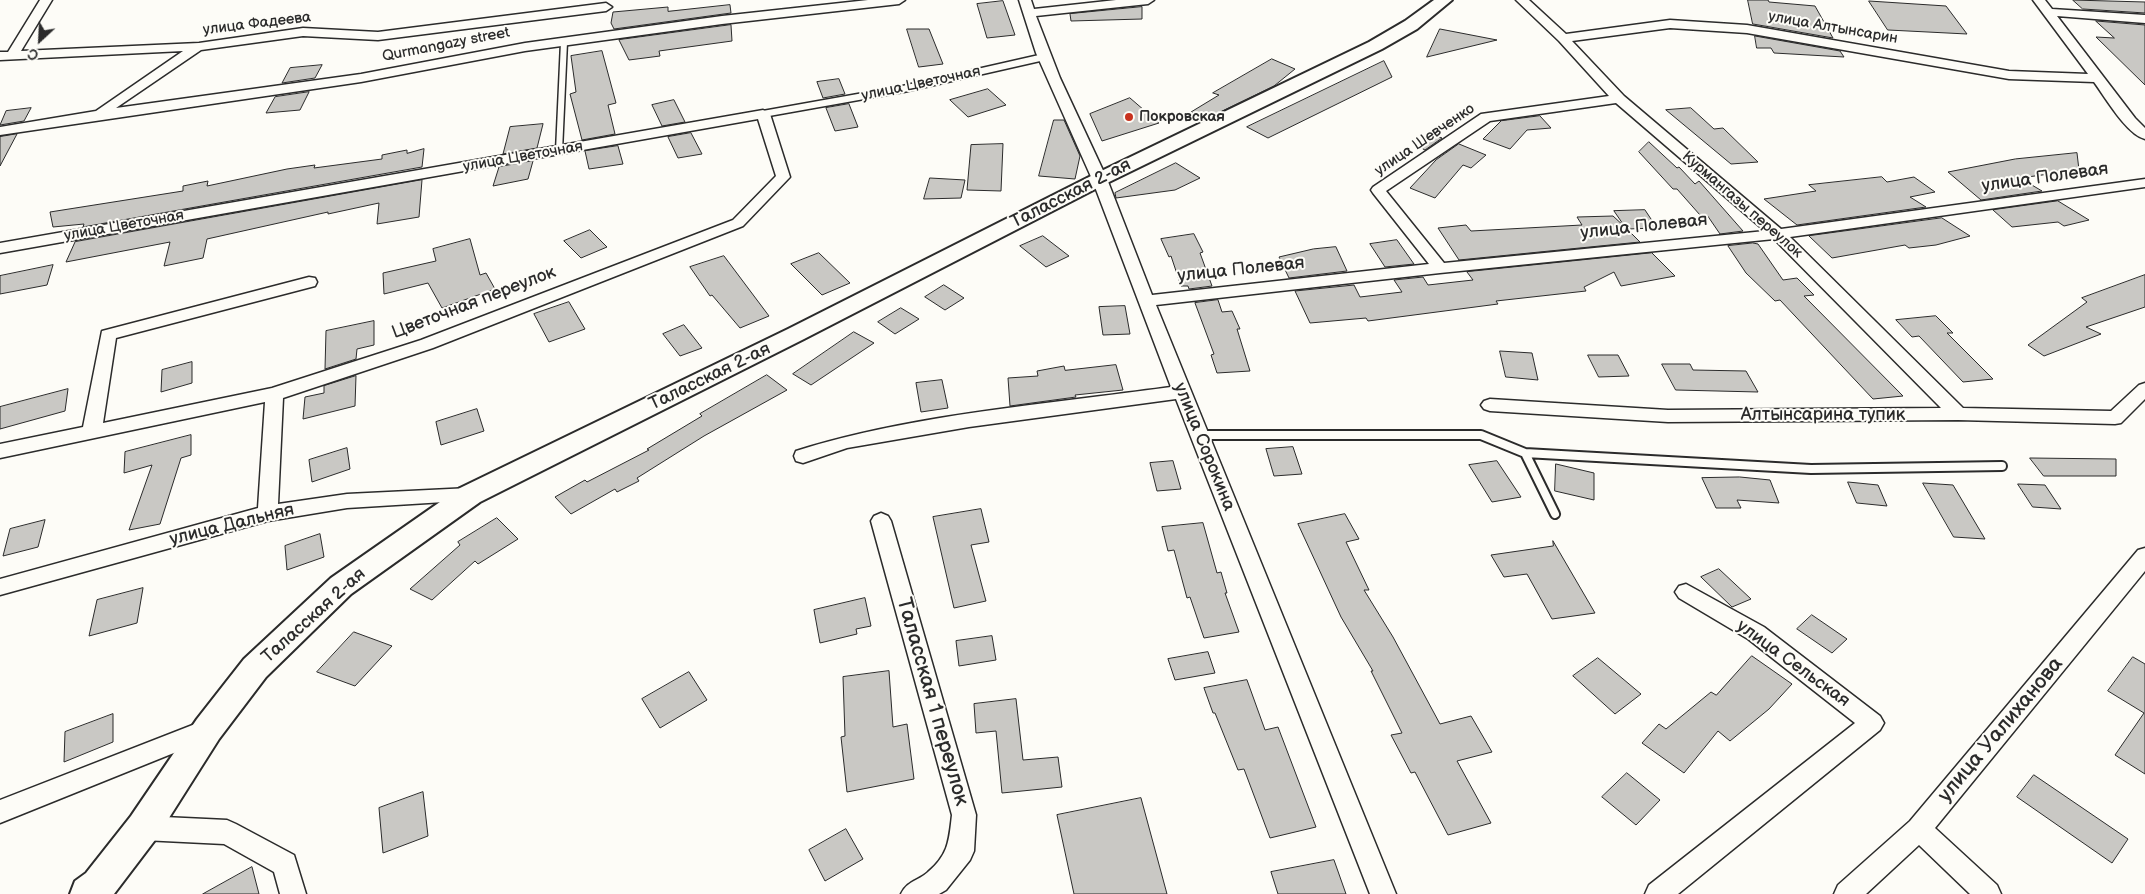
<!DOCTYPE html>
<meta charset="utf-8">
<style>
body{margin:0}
#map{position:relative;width:2145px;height:894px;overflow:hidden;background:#fdfcf7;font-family:"Balsamiq Sans",sans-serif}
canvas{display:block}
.north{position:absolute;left:15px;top:15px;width:50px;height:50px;-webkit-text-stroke:4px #fdfcf7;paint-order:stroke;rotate:205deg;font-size:14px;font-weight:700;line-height:20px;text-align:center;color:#2b2b2b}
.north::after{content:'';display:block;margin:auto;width:18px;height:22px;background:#2b2b2b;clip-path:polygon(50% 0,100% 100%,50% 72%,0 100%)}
</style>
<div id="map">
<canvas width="2145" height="894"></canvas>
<div class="north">С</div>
</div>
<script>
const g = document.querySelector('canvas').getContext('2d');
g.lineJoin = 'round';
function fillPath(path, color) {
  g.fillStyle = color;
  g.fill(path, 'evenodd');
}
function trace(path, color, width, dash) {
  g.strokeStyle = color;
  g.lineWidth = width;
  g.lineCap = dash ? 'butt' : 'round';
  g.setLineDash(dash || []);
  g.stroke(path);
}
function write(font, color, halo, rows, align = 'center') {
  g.font = font + ' "Balsamiq Sans",sans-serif';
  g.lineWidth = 4;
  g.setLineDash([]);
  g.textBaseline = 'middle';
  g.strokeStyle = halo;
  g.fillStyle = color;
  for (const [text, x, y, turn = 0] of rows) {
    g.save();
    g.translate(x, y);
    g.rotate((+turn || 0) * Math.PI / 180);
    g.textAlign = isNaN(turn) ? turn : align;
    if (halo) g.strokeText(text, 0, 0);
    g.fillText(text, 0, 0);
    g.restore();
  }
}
const building = new Path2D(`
 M1748 0H1768L1769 2 1815 6 1833 38 1753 24Z
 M2073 0 2145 2V13L2083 9Z
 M1003 1 1015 35 987 38 977 4Z
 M1869 1 1946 6 1967 34 1888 30Z
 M730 5 731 13 614 29 611 23 613 12 668 7V11Z
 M1142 7V19L1071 21 1070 14Z
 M2096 21 2145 25V85L2096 37 2114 38Z
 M731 25 732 41 659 51 660 56 629 60 619 40Z
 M907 29H929L943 64 919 67Z
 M1440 29 1497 40 1427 57Z
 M1755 36 1840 51 1844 57 1774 53 1771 48H1757Z
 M602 51 616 103 608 105 615 134 582 140 570 94 576 92 571 56Z
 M1272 59 1295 69 1274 86 1206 119 1191 112 1219 95 1213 93Z
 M1384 61 1392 77 1268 138 1247 127Z
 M322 65 315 78 282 83 290 68Z
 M839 79 845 94 823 98 817 82Z
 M988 89 1006 105 968 117 950 100Z
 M309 92 300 110 266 113 275 97Z
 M1130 98 1159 123 1102 141 1090 114Z
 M674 100 685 122 662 126 652 105Z
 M849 104 858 127 835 131 826 108Z
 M31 108 24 121 0 125 6 111Z
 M1691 108 1714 129 1723 128 1758 162 1731 164 1666 110Z
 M1540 116 1551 128 1527 130 1510 149 1483 139 1501 121Z
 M1054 120H1064L1080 156 1075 179 1039 176Z
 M543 124 537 148 503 154 510 127Z
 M691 133 702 154 678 158 668 137Z
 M1430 133 1442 138 1425 150 1423 149Z
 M17 134 0 166V137Z
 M1649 142 1677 168 1679 167 1695 184 1699 181 1743 231 1720 234 1707 215H1700L1677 189H1673L1639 152Z
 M1003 144 1001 191 967 190 971 145Z
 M1459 144 1486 155 1471 168 1463 165 1435 198 1410 188 1436 160Z
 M618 146 623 164 589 169 585 151Z
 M424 149 422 167 83 227 84 224 53 227 50 212 183 191V186L208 181 207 186 287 169 315 165 314 168 382 159V155L407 150V153Z
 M2077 153 2079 170 2020 178 2042 191 1981 200 1948 172 2015 159Z
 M533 161 528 179 493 186 499 167Z
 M1176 163 1200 178 1175 190 1116 198 1115 193Z
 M1882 177 1887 182 1914 177 1935 192 1910 197 1926 207 1797 225 1764 199 1816 191 1809 185Z
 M930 178 965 180 961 198 924 199Z
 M422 180 419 217 377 224 379 203 328 214V212L207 239 203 258 164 266 170 242 66 262 75 242Z
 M2058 201 2089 220 2064 226 2058 222 2012 227 1993 210Z
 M1645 210 1657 228 1627 229 1640 242 1459 260 1438 228 1466 225 1471 231 1582 225 1577 217 1613 216 1625 227 1614 211Z
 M1942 218 1970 236 1936 245 1909 248 1905 245 1832 258 1809 236Z
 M590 230 607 247 581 258 564 241Z
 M1194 234 1203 252 1200 253 1212 286 1189 289 1188 286H1181L1171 256 1169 257 1161 239Z
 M1043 236 1069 256 1046 267 1020 246Z
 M470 239 480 275 486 273 495 289 442 308 428 283 384 294 383 273 436 261 433 249Z
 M1397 240 1414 264 1385 267 1370 244Z
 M1753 243 1758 244 1783 280 1797 278 1814 295 1804 296 1903 396 1873 399 1780 300 1775 301 1746 273 1728 246Z
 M1336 247 1347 271 1289 278 1279 257 1313 249Z
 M819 253 850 283 822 295 791 264Z
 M1652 253 1675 276 1621 286 1614 272 1584 287 1586 291 1496 301 1498 304 1368 321 1366 318 1310 323 1295 291 1354 285 1360 297 1402 292 1394 280 1423 277 1428 285 1473 280 1467 272Z
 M724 256 769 316 740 328 712 295 710 296 690 267Z
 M53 265 47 285 0 294V276Z
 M2145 275V307L2086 327 2101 334 2044 356 2028 345 2087 302 2082 298Z
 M944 285 964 298 945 310 925 297Z
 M1218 300 1222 312 1232 311 1240 329H1237L1250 371 1217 373 1211 355 1214 354 1195 303Z
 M569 302 585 329 549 342 534 314Z
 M1125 306 1130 334 1103 335 1099 307Z
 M901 308 919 319 895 334 878 322Z
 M1936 316 1953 333H1947L1993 379 1963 382 1919 336 1912 337 1896 320Z
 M374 321V345L357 349 356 359 325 369 326 331Z
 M684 325 702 348 680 356 663 334Z
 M854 332 874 343 811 385 793 374Z
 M1500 351 1532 353 1538 380 1506 377Z
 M1588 355H1618L1629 376 1599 377Z
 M192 362V383L161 392 162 370Z
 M1662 364H1690L1693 370 1746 371 1758 392 1676 390Z
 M1116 365 1123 390 1075 395 1076 397 1010 406 1008 378 1038 376 1037 371 1064 366 1065 370Z
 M767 375 787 390 704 436 637 478 639 481 617 492 615 489 571 514 555 497 585 480 587 482 649 450 647 449 702 416 700 414Z
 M356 376 355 406 303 419 305 397 324 393V386Z
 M942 380 948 408 921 412 916 383Z
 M68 389 65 411 0 429V407Z
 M477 409 484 431 441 445 436 422Z
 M191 435V455L181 458 160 524 129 530 152 465 124 473 125 452Z
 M1293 447 1302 474 1274 476 1266 449Z
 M347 448 350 469 312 482 309 460Z
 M2030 458 2116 459V476H2044Z
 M1173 461 1181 489 1157 491 1150 463Z
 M1497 461 1521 497 1492 502 1469 465Z
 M1556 464 1594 473V500L1555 491Z
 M1740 477 1770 480 1779 503 1737 500 1741 508H1716L1702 478Z
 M1848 482 1878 485 1887 506 1857 503Z
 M1923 483 1953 485 1985 539 1954 537Z
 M2018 484 2045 485 2061 509 2033 507Z
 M981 509 989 542 971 545 986 601 954 608 933 517Z
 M1345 514 1359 539 1346 542 1369 590H1364L1393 637 1440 724 1471 716 1492 752 1457 761 1491 823 1448 835 1415 772 1411 773 1391 735 1402 733 1371 671H1373L1341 617 1298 524Z
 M497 518 518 539 478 564 475 561 432 600 410 589 460 545 458 542Z
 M45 520 38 547 3 556 10 529Z
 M1203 523 1217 573 1221 572 1227 593H1225L1239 632 1204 638 1190 597 1187 598 1174 550 1168 551 1162 527Z
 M320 534 324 557 287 570 285 546Z
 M1553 541 1595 613 1552 619 1527 574 1504 577 1491 555 1553 546Z
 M1719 569 1751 599 1732 607 1701 577Z
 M143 588 137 623 89 636 97 600Z
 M865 598 871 626 856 629 857 634 820 643 814 610Z
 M1812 615 1847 639 1832 653 1797 629Z
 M354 632 392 646 355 686 317 672Z
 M992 636 996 660 959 666 956 641Z
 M1208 652 1215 673 1175 680 1168 659Z
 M1752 656 1792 684 1769 709 1730 741 1718 731 1684 773 1642 743 1659 724 1666 729 1711 692 1716 695Z
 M2133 657 2145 664V774L2115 755 2144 713 2108 691Z
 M1598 658 1641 694 1615 714 1573 676Z
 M889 671 893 727 907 724 914 779 847 792 841 737 845 736 843 677Z
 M689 672 707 700 660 728 642 699Z
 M1247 680 1265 730 1278 727 1316 827 1270 838 1244 769 1238 770 1215 713H1213L1204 688Z
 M1016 699 1023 760 1058 757 1062 787 1002 793 996 731 976 733 974 704Z
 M113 714V742L64 762 65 732Z
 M1627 773 1660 800 1636 825 1602 797Z
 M2034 775 2128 839 2112 863 2017 797Z
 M423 792 428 836 383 853 379 808Z
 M1141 798 1167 894H1074L1057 815Z
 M846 829 863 859 825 881 809 850Z
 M1334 860 1346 894H1278L1271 872Z
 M252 867 259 894H203Z`);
fillPath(building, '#c9c8c4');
trace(building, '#2b2b2b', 1);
const laneFar1 = new Path2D(`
 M763 114 903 89 1044 57
 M559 151 564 42`);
const lane = new Path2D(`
 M1200 435H1481L1525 453 1555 514
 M1525 453 1811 469 2002 466`);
const street = new Path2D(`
 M40 0H52L21 51 199 43 303 28 378 32 606 3 612 7 606 11 378 40 303 36 201 50 116 108 361 74 525 43 722 16 868 0H905L899 4 722 24 525 51 361 82 0 135V127L96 111 183 51 0 60V52H8Z
 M1019 0H1031L1034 9 1116 0H1154L1148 4 1036 16 1060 78 1107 179 1152 295 1429 264 1373 193 1371 190 1373 187 1481 114 1609 96 1559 41 1516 0H1529L1566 34 1670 20 1747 25 2009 71 2088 74 2033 0H2045L2052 9 2145 15V23L2057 16 2135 118 2145 128V139C2127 135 2105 97 2094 82L2009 79 1747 33 1670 28 1572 41 1624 96 1781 229 2145 179V187L1790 237 1963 408 2111 411 2139 385 2145 383V399L2121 423 2115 424 1958 420 1668 422 1490 411 1484 409 1481 405 1484 401 1490 399 1668 410 1941 408 1774 239 1440 273 1156 305 1396 894H1370L1176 399 969 427 847 448 803 463 796 461 794 456 796 451C913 414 1049 404 1171 387L1092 179 1036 53ZM1616 103 1765 231 1444 263 1386 191 1490 121Z
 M763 110 770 114 790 177 743 226 433 348 283 398 278 504 347 494 470 488 477 490 480 495 477 500 347 508 268 521 0 595V579L258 508 265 402 0 458V444L83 427 102 331 309 277 315 278 317 282 315 286 116 338 103 423 272 388 421 340 733 220 776 176 758 119 0 253V243Z
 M881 513 888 516 891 521 976 815 974 851 970 860 946 890 939 894H901C907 881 918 881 928 872 949 854 949 840 952 815L871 521 874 516Z
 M2145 548V571L1935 828 1997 885 2001 894H1970L1919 845 1866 894H1834L1838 885 1910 821 2138 550Z
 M1686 584 1764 627 1880 716 1884 723 1880 730 1678 894H1645L1649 885 1855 723 1748 639 1679 598 1675 592 1679 586Z
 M208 719 216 722 220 729 216 736 0 823V800Z
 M143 816 227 820 236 824 294 855 306 894H280L274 872 224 844 143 840 134 836 131 828 134 820Z`);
const secondary = new Path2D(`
 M1434 0H1452L1417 29 1382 49 1107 183 804 339 480 502 351 594 266 677 219 739 155 840 114 894H70L75 881 86 873 131 816 197 719 244 659 331 578 460 488 788 329 1093 175 1369 42 1405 21Z`);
trace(laneFar1, '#2b2b2b', 9);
trace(lane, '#2b2b2b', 12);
trace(street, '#2b2b2b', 3);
trace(secondary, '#2b2b2b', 4);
trace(laneFar1, '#fdfcf7', 6);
trace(lane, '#fdfcf7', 8);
fillPath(street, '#fdfcf7');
fillPath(secondary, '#fdfcf7');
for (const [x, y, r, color] of [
 [1129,117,5,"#c8321e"]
]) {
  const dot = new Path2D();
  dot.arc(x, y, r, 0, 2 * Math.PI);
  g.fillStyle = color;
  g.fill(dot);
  trace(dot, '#fdfcf7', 2);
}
write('15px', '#2b2b2b', '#fdfcf7', [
 ["улица Фадеева",257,24,-7],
 ["улица Алтынсарин",1833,28,10],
 ["Qurmangazy street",446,45,-11],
 ["улица Цветочная",921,84,-12],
 ["улица Шевченко",1425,140,-34],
 ["улица Цветочная",523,157,-10],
 ["Курмангазы переулок",1742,205,41],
 ["улица Цветочная",124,226,-10]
]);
write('bold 15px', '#2b2b2b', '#fdfcf7', [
 ["Покровская",1139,117]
], 'left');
write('18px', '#2b2b2b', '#fdfcf7', [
 ["улица Полевая",2045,178,-8],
 ["Таласская 2-ая",1071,194,-27],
 ["улица Полевая",1644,227,-6],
 ["улица Полевая",1241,270,-6],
 ["Цветочная переулок",474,303,-21],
 ["Таласская 2-ая",710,377,-26],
 ["Алтынсарина тупик",1823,415],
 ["улица Сорокина",1204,447,68],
 ["улица Дальняя",232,525,-14],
 ["Таласская 2-ая",314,616,-42],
 ["улица Сельская",1793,664,36]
]);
write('21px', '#2b2b2b', '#fdfcf7', [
 ["Таласская 1 переулок",932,702,74],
 ["улица Уалиханова",2001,730,-50]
]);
</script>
